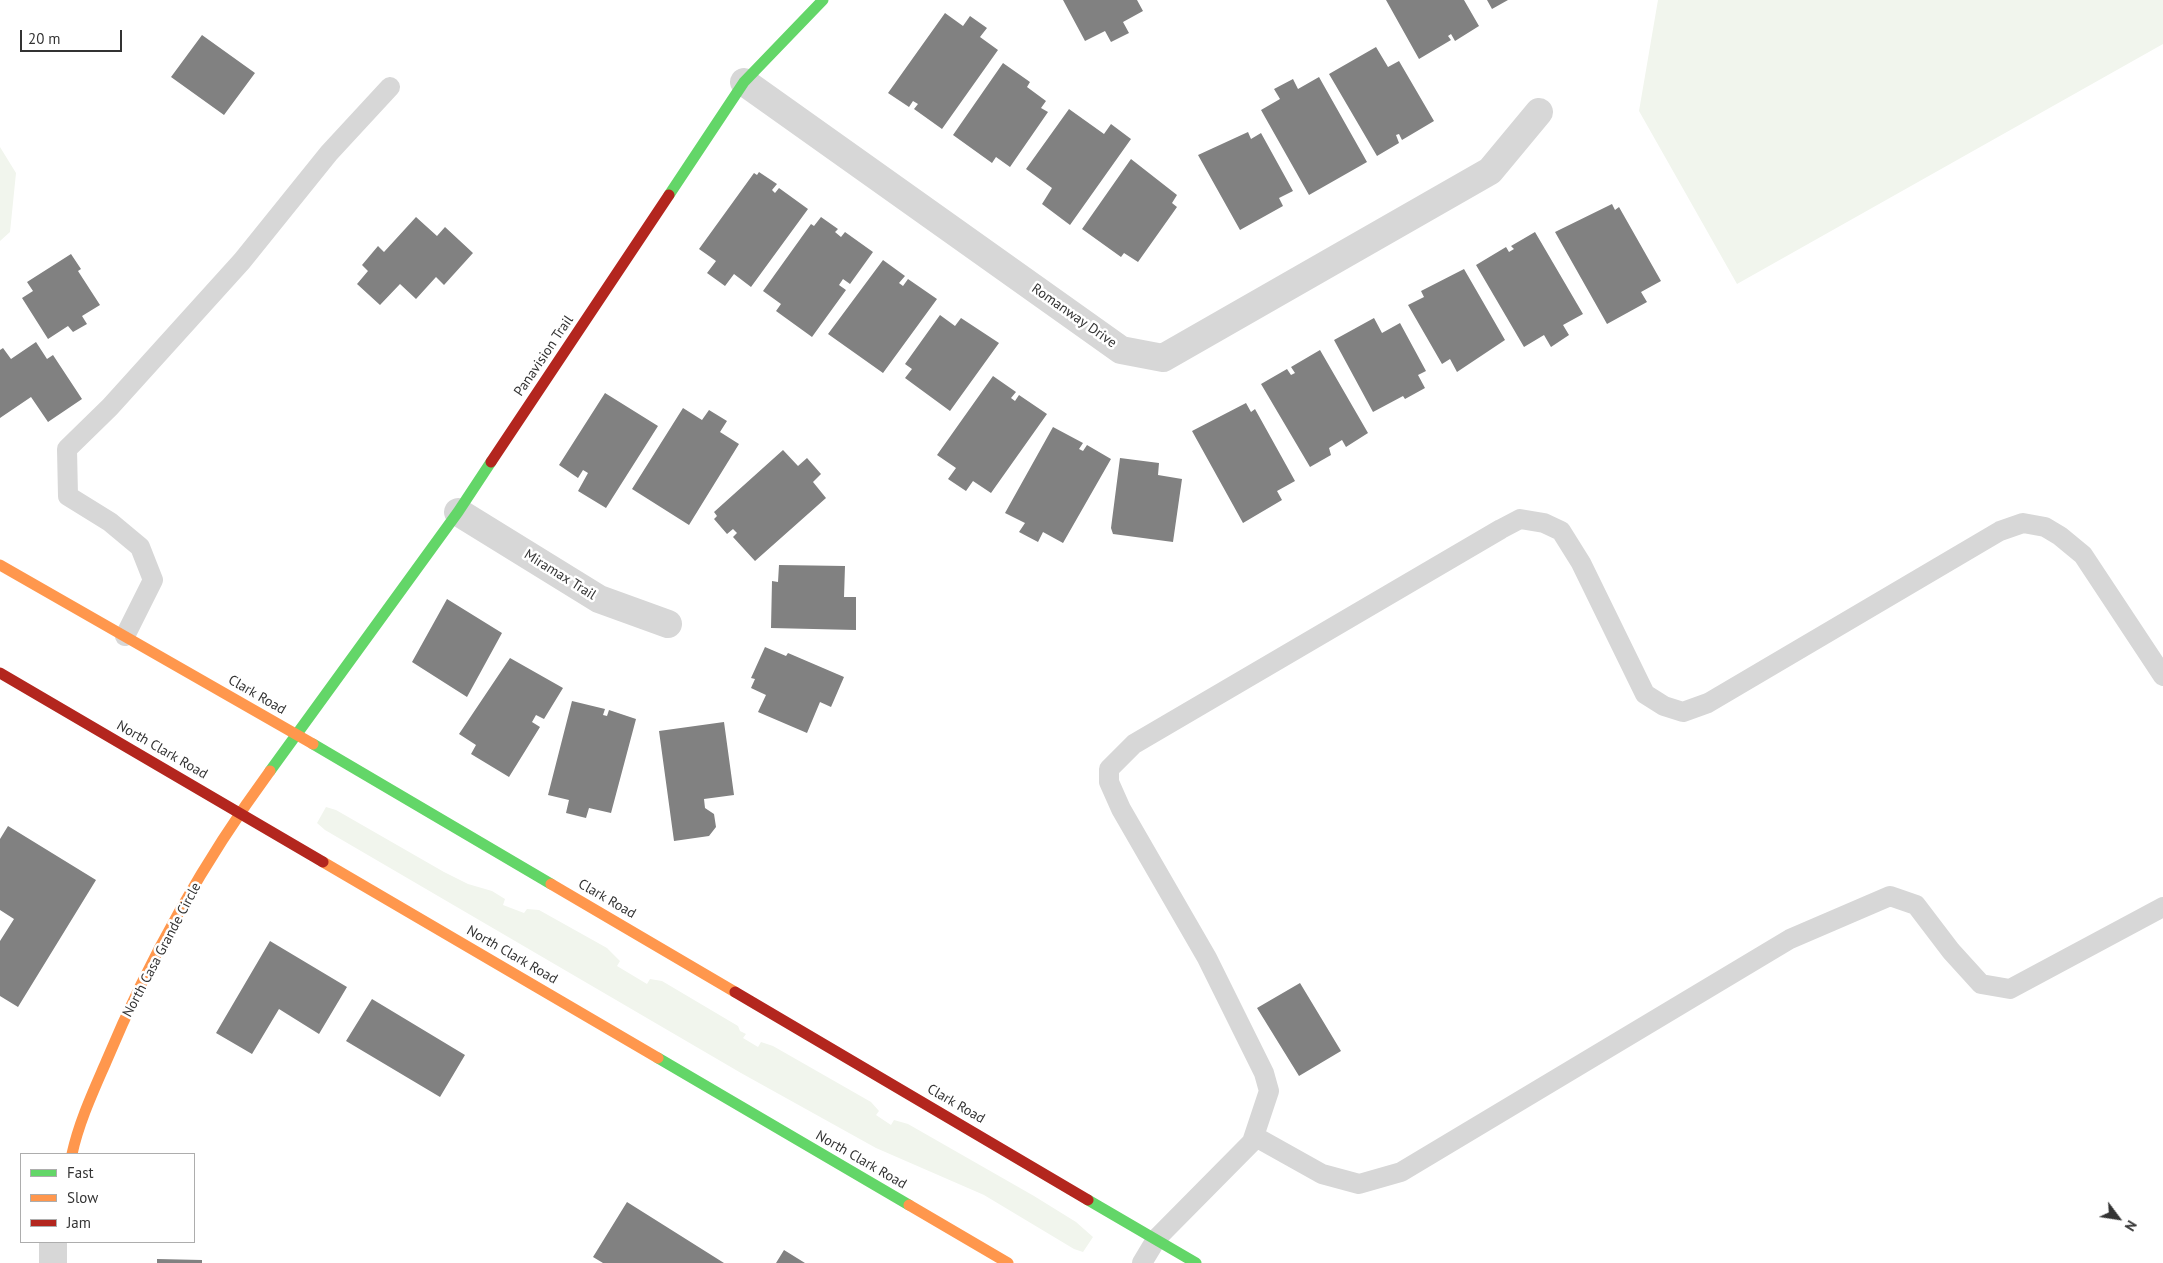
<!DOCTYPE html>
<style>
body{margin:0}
#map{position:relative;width:2163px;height:1263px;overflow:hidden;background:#fff;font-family:"PT Sans",sans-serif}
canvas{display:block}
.legend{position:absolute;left:20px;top:1153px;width:175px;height:90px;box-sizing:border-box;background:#fff;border:1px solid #adadad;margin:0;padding:6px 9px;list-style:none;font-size:15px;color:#333}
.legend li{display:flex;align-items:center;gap:10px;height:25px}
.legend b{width:25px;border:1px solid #adadad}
.north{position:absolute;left:2093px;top:1193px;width:50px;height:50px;-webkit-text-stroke:4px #fff;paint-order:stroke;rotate:121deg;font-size:14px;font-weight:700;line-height:20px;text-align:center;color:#333}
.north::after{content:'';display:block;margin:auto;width:18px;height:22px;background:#333;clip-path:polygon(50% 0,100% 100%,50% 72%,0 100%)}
.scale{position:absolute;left:20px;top:30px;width:102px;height:22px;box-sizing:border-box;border:2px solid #333;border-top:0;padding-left:6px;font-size:15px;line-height:18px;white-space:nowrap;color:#333;-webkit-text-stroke:4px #fff;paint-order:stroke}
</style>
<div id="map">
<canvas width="2163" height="1263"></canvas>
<ul class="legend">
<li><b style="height:6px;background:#63d668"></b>Fast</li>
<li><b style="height:6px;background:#ff974d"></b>Slow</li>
<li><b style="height:6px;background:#b3261e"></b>Jam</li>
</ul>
<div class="north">N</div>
<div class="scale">20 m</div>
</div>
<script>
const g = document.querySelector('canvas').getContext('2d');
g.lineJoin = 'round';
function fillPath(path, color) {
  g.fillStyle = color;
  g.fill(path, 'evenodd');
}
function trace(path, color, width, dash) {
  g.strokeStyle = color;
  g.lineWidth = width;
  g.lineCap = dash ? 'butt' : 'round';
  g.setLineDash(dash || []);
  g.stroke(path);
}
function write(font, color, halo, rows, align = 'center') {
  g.font = font + ' "PT Sans",sans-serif';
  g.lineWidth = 5;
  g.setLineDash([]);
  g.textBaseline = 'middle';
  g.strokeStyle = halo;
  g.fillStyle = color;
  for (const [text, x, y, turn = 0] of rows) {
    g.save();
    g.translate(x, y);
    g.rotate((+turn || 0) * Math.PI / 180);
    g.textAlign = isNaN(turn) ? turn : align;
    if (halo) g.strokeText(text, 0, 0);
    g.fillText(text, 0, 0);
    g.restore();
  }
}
fillPath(new Path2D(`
 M1658 0H2163V44L1737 284 1639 111Z
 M0 147 16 173 10 232 0 241Z
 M326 807 336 810 444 872 468 884 492 891 505 899 503 905 524 913 527 909 539 910 607 948 620 961 617 966 647 984 650 979 662 981 738 1026 740 1031 746 1034 743 1038 758 1047 761 1042 773 1046 871 1102 879 1111 876 1115 891 1125 894 1120 908 1124 1034 1196 1076 1222 1093 1237 1083 1252 1074 1249 984 1195 876 1148 741 1073 325 830 317 823Z`), '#f1f5ed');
fillPath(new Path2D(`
 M1063 0H1137L1143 11 1123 22 1129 33 1111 42 1105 31 1085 41Z
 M1386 0H1464L1479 26 1455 41 1451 34 1448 36 1451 40 1419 59Z
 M1487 0H1508L1492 9Z
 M945 13 963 26 970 16 987 28 980 37 998 50 942 129 914 109 918 104 913 101 909 107 888 93Z
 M202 35 255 73 224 115 171 77Z
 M1376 47 1388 67 1399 61 1434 121 1402 140 1399 134 1396 135 1399 143 1377 156 1329 74Z
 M1003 63 1030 82 1027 87 1046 101 1041 108 1048 112 1010 167 996 157 992 163 953 135Z
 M1319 77 1367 162 1309 195 1261 110 1280 99 1274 89 1293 79 1298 89Z
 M1069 109 1104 134 1111 124 1131 139 1070 225 1042 204 1052 188 1026 169Z
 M1248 132 1251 139 1261 133 1293 191 1279 198 1283 206 1240 230 1198 155Z
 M1131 159 1177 195 1172 203 1177 207 1138 262 1124 253 1121 257 1082 229Z
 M759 172 777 184 772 190 775 193 779 188 808 209 751 287 734 274 725 286 707 273 716 261 699 249 754 173 757 175Z
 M1612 204 1615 210 1619 207 1661 281 1641 292 1647 302 1607 324 1555 232Z
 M416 217 437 236 445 227 473 253 444 285 436 277 416 299 400 284 380 305 357 284 368 271 362 265 378 246 384 252Z
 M821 217 838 229 835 232 841 237 845 232 873 252 850 284 843 279 839 285 846 290 812 337 776 311 781 304 763 291 811 224 814 226Z
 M1535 232 1583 314 1563 325 1569 335 1551 347 1544 335 1524 347 1476 265 1506 247 1509 252 1514 249 1511 246Z
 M71 254 81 269 78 271 100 305 82 316 87 324 73 332 68 326 48 339 22 298 33 291 27 282Z
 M883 260 905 276 899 283 903 286 908 279 937 299 883 373 828 334Z
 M1464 269 1505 340 1457 372 1450 359 1442 364 1408 305 1424 297 1421 291Z
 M940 315 955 326 961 318 999 343 950 411 905 378 912 369 905 364Z
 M1374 318 1382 333 1400 323 1426 371 1418 375 1425 388 1405 399 1403 396 1373 412 1334 340Z
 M36 342 47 359 53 355 82 399 48 422 31 397 0 418V350L3 348 11 359Z
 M1320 350 1368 433 1346 447 1342 440 1329 448 1331 455 1310 467 1261 384 1287 369 1291 375 1295 373 1291 367Z
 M993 376 1016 392 1011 398 1015 401 1019 395 1047 414 991 493 973 481 966 491 948 479 956 468 937 455Z
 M605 393 658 426 606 508 578 491 588 473 583 470 578 478 559 465Z
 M1246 403 1251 412 1255 409 1295 481 1277 491 1282 500 1243 523 1192 431Z
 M683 408 702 420 709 410 727 421 720 432 739 444 689 525 632 489Z
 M1053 427 1083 443 1079 449 1083 451 1087 445 1111 459 1063 543 1043 532 1038 542 1019 532 1025 523 1005 513Z
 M783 450 798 466 807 458 821 474 813 482 826 498 755 561 733 537 737 533 733 529 727 534 714 519 717 516 714 512Z
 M1120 458 1159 463 1158 475 1182 479 1173 542 1113 534 1111 528Z
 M779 565 845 566 844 597H856V630L771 628 772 581 778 582Z
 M447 599 502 633 467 697 412 662Z
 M765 647 786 656 788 653 844 677 831 707 820 702 807 733 758 712 766 695 751 688 755 679 751 678Z
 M510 658 563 688 544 719 536 715 532 722 540 727 509 777 471 754 476 745 459 734Z
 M572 701 605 709 603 715 607 716 609 710 636 719 611 813 589 808 586 818 566 813 569 800 548 795Z
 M724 722 734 795 704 799 705 808 714 814 716 827 709 836 674 841 659 731Z
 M8 826 96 880 18 1007 0 996V941L14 919 0 910V839Z
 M270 941 347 987 319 1034 279 1009 252 1054 216 1033Z
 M1300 983 1341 1051 1299 1076 1257 1008Z
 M372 999 465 1055 440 1097 346 1041Z
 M627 1202 724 1263H603L593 1257Z
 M784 1250 805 1263H776Z
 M157 1259 202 1260V1263H157Z`), '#818181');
trace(new Path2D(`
 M125 636 153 580 140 547 110 522 68 496 67 449 110 407 242 261 329 153 390 87
 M1254 1136 1322 1174 1359 1184 1401 1172 1790 939 1890 896 1916 905 1951 951 1981 984 2010 989 2163 907
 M1142 1263 1157 1238 1252 1142 1269 1091 1264 1073 1207 958 1121 809 1109 782V769L1134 744 1501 529 1520 519 1544 523 1561 531 1581 563 1645 694 1664 706 1683 712 1708 703 2000 531 2023 523 2045 527 2060 536 2083 555 2163 676`), '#d7d7d7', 20);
trace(new Path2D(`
 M744 82 1121 350 1163 358 1490 171 1539 112
 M458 512 599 599 668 624
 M53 1263V1242`), '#d7d7d7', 28);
trace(new Path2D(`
 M669 195 744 82 823 0
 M313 744 551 884
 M270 771 458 512 491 462
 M658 1058 909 1205
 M1088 1200 1196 1263`), '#63d668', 11);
trace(new Path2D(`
 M0 565 313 744
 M323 862 658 1058
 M551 884 735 992
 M72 1154C79 1122 93 1092 106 1062 149 959 204 861 270 771
 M909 1205 1008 1263`), '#ff974d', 11);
trace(new Path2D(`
 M491 462 669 195
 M0 673 323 862
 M735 992 1088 1200`), '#b3261e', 11);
write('14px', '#333', '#fff', [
 ["Romanway Drive",1074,316,35],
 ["Panavision Trail",544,356,-56],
 ["Miramax Trail",560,575,32],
 ["Clark Road",257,695,30],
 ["North Clark Road",162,750,30],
 ["Clark Road",607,899,30],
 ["North Casa Grande Circle",162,950,-62],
 ["North Clark Road",512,955,30],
 ["Clark Road",956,1104,30],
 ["North Clark Road",861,1160,30]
]);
</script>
